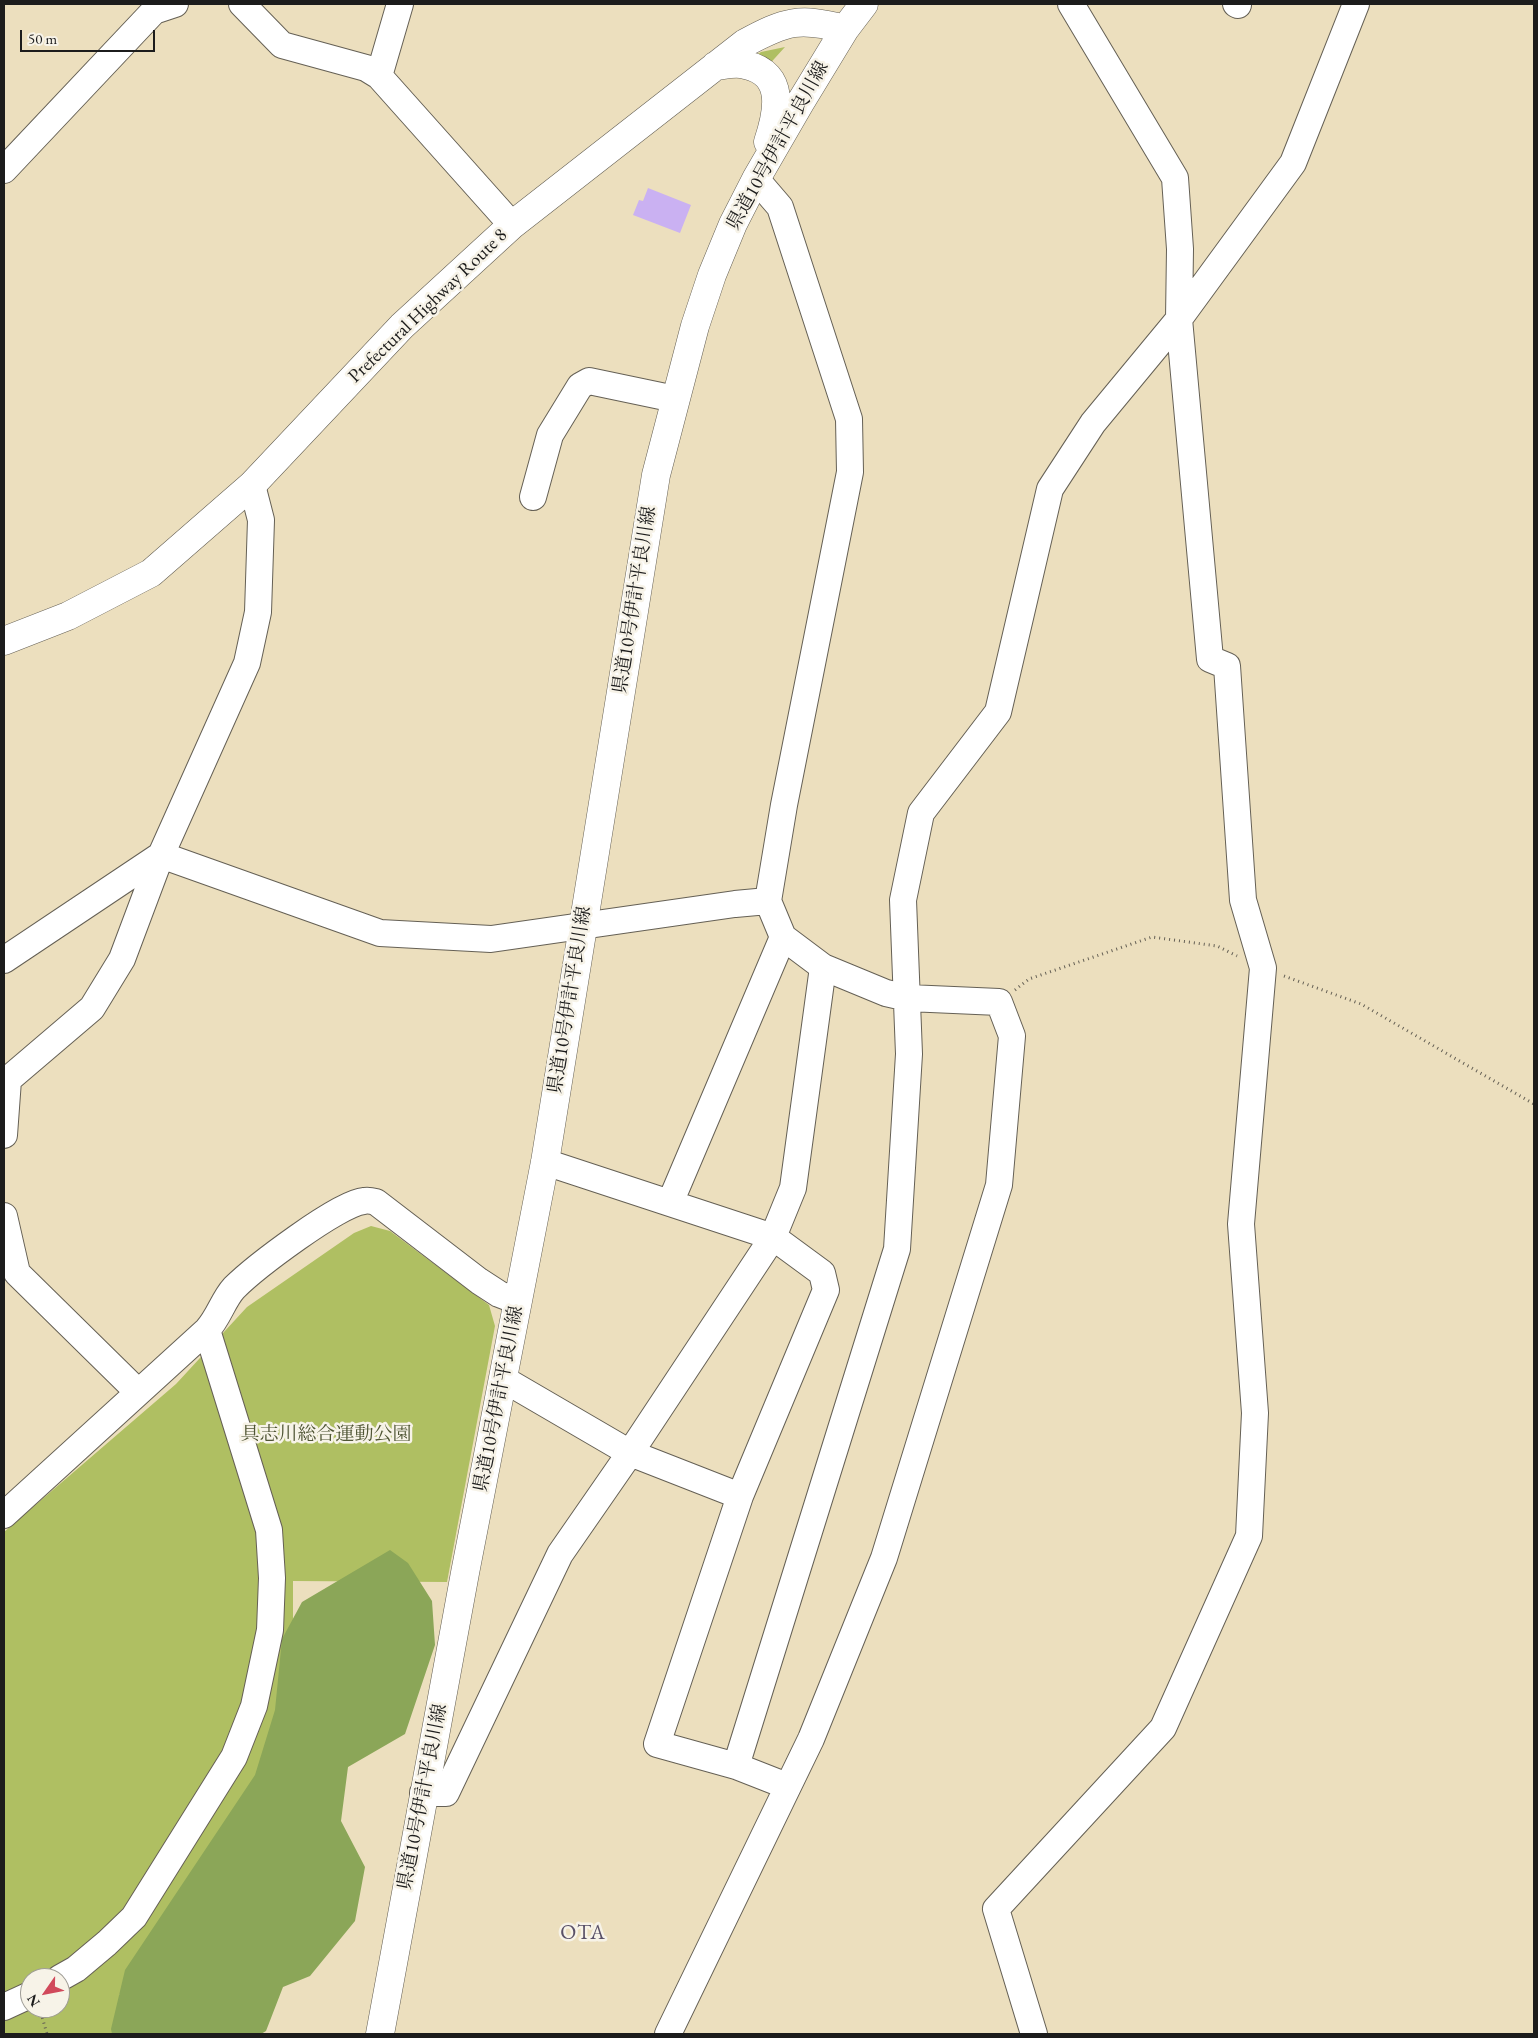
<!DOCTYPE html>
<meta charset="utf-8">
<style>
body{margin:0}
#map{position:relative;width:1538px;height:2038px;overflow:hidden;background:#ecdfbe;font-family:"EB Garamond",serif}
canvas{display:block}
.frame{position:absolute;inset:0;border:5px solid #1c1c1c;pointer-events:none}
.north{position:absolute;left:20px;top:1968px;width:50px;height:50px;box-sizing:border-box;background:#f7f3e8;border:1px solid #9f9d96;border-radius:50%;rotate:237deg;font-size:14px;font-weight:700;line-height:20px;text-align:center;color:#1c1c1c}
.north::after{content:'';display:block;margin:auto;width:18px;height:22px;background:#d1495b;clip-path:polygon(50% 0,100% 100%,50% 72%,0 100%)}
.scale{position:absolute;left:20px;top:30px;width:135px;height:22px;box-sizing:border-box;border:2px solid #1c1c1c;border-top:0;padding-left:6px;font-size:15px;line-height:18px;white-space:nowrap;color:#1c1c1c;-webkit-text-stroke:4px #f7f3e8;paint-order:stroke}
</style>
<div id="map">
<canvas width="1538" height="2038"></canvas>
<div class="frame"></div>
<div class="north">N</div>
<div class="scale">50 m</div>
</div>
<script>
const g = document.querySelector('canvas').getContext('2d');
g.lineJoin = 'round';
function fillPath(path, color) {
  g.fillStyle = color;
  g.fill(path, 'evenodd');
}
function trace(path, color, width, dash) {
  g.strokeStyle = color;
  g.lineWidth = width;
  g.lineCap = dash ? 'butt' : 'round';
  g.setLineDash(dash || []);
  g.stroke(path);
}
function write(font, color, halo, rows, align = 'center') {
  g.font = font + ' "EB Garamond","Noto Serif JP",serif';
  g.lineWidth = 5;
  g.setLineDash([]);
  g.textBaseline = 'middle';
  g.strokeStyle = halo;
  g.fillStyle = color;
  for (const [text, x, y, turn = 0] of rows) {
    g.save();
    g.translate(x, y);
    g.rotate((+turn || 0) * Math.PI / 180);
    g.textAlign = isNaN(turn) ? turn : align;
    if (halo) g.strokeText(text, 0, 0);
    g.fillText(text, 0, 0);
    g.restore();
  }
}
fillPath(new Path2D(`
 M785 47 765 69 749 60 761 52Z
 M371 1226 390 1231 489 1305 495 1326 447 1582 293 1581V1684L265 1781 119 1995V2034H4V1532L176 1384 247 1307 354 1233ZM30 1978H60V2008H30Z`), '#afbf62');
fillPath(new Path2D(`
 M390 1550 408 1563 432 1601 435 1645 405 1734 348 1767 341 1821 365 1867 355 1921 310 1976 283 1987 266 2031 261 2034H112L111 2029 125 1970 255 1775 275 1710 282 1639 302 1602Z`), '#8ba658');
fillPath(new Path2D(`
 M648 188 691 205 680 233 633 215 639 200 643 201Z`), '#cab1f2');
const minor = new Path2D(`
 M242 4 282 45 366 68 379 76 512 225
 M1236 4 1238 5
 M379 76 400 4
 M4 170 154 11 175 4
 M533 497 550 435 580 386 589 381 675 399
 M161 855 380 933 491 939 735 904 768 901
 M4 960 161 855
 M4 1083 92 1008 122 959 161 855 247 663 258 612 261 520 252 485
 M4 1135 8 1080
 M545 1162 773 1237 822 1273 826 1290 740 1496 657 1744 736 1766 787 1786
 M670 1203 783 937
 M4 1216 17 1273 138 1392
 M503 1379 630 1453 740 1496
 M4 1515 207 1330C219 1317 223 1300 234 1288 254 1268 339 1203 364 1201 368 1200 372 1201 376 1202L479 1281 499 1294 517 1301
 M736 1766 897 1249 909 1054 903 900 921 813 998 712 1050 489 1093 423 1179 319 1293 163 1356 4
 M423 1793H446L560 1554 630 1453 773 1237 793 1188 823 967
 M60 1978 76 1969 107 1943 134 1917 234 1757 254 1706 270 1630 272 1578 269 1530 207 1330
 M4 2007 30 1995
 M668 2034 811 1739 884 1558 999 1185 1012 1036 999 1002 908 998 886 993 823 967 783 937 768 901 784 805 850 472 849 419 780 207 756 179
 M1034 2034 996 1909 1163 1728 1249 1536 1255 1413 1241 1224 1263 968 1243 900 1227 666 1210 659 1179 319 1180 249 1175 178 1071 4`);
const major = new Path2D(`
 M715 66C725 65 736 62 746 65 786 74 778 112 768 142
 M4 641 68 616 151 573 252 485 402 326 512 225 745 43C786 21 799 17 845 29
 M380 2034 465 1573 545 1162 656 475 695 326 712 275 733 224 756 179 800 103 845 29 864 4`);
trace(minor, '#656055', 28);
trace(major, '#656055', 29);
trace(new Path2D(`
 M1284 976 1361 1004 1534 1104
 M1015 990 1029 979 1152 937 1217 946 1237 956
 M41 2013 47 2034`), '#656055', 3, [1, 4]);
trace(minor, '#fff', 26);
trace(major, '#fff', 28);
write('19px', '#1c1c1c', '#f7f3e8', [
 ["県道10号伊計平良川線",778,146,-61],
 ["Prefectural Highway Route 8",428,306,-44],
 ["県道10号伊計平良川線",635,600,-81],
 ["県道10号伊計平良川線",570,1000,-81],
 ["県道10号伊計平良川線",499,1399,-79],
 ["県道10号伊計平良川線",423,1797,-79]
]);
write('19px', '#4f5534', '#f7f3e8', [
 ["具志川総合運動公園",326,1435]
]);
g.letterSpacing = '1px';
write('21px', '#595067', '#f7f3e8', [
 ["OTA",583,1933]
]);
g.letterSpacing = '0px';
</script>
